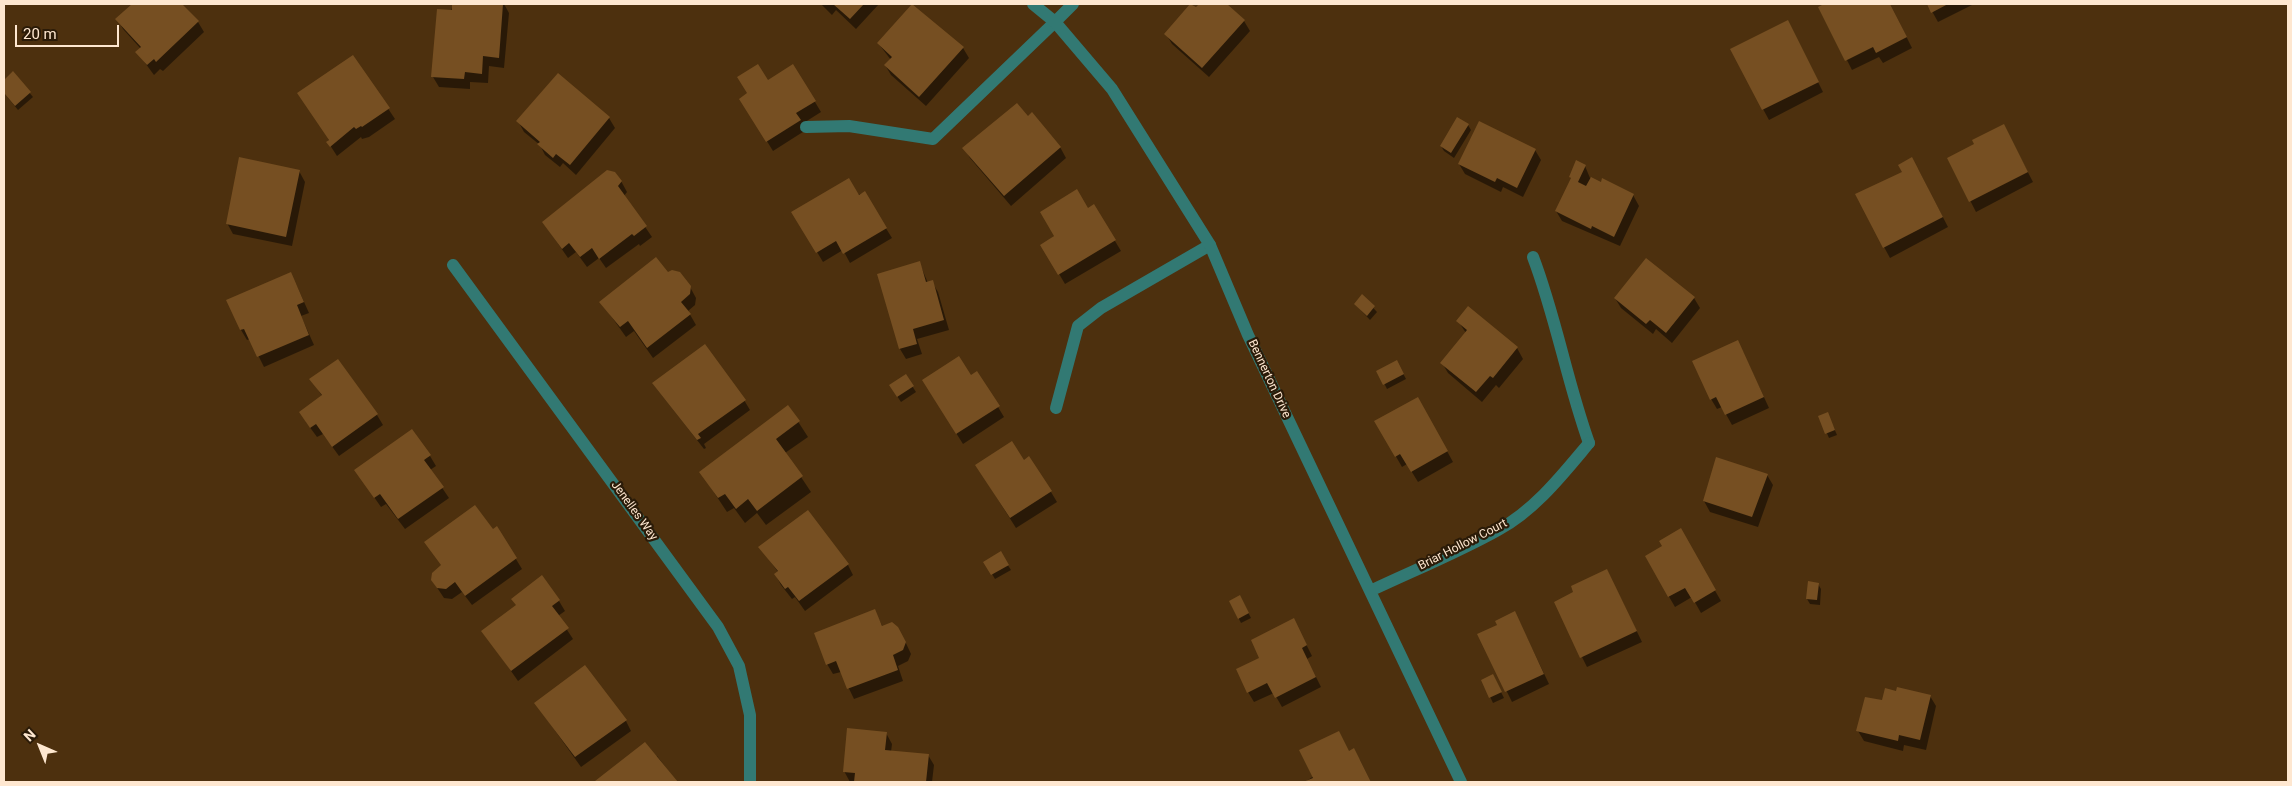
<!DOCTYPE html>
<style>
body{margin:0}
#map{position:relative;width:2292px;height:786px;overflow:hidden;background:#4d300e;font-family:Roboto,sans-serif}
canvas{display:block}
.frame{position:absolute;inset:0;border:5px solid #fee7d0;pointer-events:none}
.north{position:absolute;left:15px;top:721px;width:50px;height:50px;-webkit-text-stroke:4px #2b1b08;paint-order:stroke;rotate:316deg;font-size:14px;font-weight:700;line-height:20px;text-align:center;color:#fee7d0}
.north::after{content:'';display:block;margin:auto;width:18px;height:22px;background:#fee7d0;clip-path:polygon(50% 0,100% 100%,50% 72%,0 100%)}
.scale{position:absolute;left:15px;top:25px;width:104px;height:22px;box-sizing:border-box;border:2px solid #fee7d0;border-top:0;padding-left:6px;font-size:15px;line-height:18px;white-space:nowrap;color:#fee7d0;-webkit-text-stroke:4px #2b1b08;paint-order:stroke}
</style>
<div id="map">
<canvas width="2292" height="786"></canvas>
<div class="frame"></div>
<div class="north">N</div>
<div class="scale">20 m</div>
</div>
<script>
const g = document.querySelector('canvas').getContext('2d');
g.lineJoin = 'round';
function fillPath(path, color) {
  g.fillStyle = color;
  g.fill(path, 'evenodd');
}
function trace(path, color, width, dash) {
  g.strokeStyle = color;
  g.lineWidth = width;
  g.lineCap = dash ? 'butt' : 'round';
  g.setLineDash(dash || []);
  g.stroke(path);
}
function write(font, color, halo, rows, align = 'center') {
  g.font = font + ' Roboto,sans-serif';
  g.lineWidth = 4.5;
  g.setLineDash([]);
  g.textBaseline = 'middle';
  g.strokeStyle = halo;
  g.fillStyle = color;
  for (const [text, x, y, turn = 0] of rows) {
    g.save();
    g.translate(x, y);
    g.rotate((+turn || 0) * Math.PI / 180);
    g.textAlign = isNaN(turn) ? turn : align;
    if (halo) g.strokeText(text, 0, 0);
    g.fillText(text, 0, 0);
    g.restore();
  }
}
fillPath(new Path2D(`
 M133 4H180L198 22 204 32 163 71 160 69 154 75 137 52 141 49 123 29 117 19Z
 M453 4H504L509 13 504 68 489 66 488 83 470 82V89L439 87 433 77Z
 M821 4H879L856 29 836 10 832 15Z
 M1201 4H1225L1244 21 1250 31 1209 77 1172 44 1166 34 1191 5 1196 9Z
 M1826 4H1890L1912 48 1883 63 1879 57 1852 70 1820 7Z
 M1928 4H1974L1938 22Z
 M1793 32 1823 92 1769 120 1763 109Z
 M878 43 963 48 969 58 926 106 891 75 885 65 891 60Z
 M353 56 395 119 369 137 362 139 361 137 337 156 328 142Z
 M13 73 33 97 18 110 4 93V81Z
 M558 74 609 118 615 128 576 175 563 163 560 167 545 155 540 145 524 132 518 121Z
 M768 81 815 102 821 112 802 124 806 130 773 151 747 109Z
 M1468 125 1471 130 1454 158 1444 151 1441 146Z
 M2009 136 2033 182 1976 212 1949 159 1976 145Z
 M1060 147 1066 158 1011 206 970 158 964 148Z
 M1535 150 1541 160 1523 197 1503 187 1501 192 1465 174 1459 164Z
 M1585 166 1590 178 1601 184 1603 180 1633 195 1639 206 1620 246 1562 221 1556 211 1572 179 1570 177Z
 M1918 169 1948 227 1890 258 1884 247Z
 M299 171 305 182 292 246 233 234 227 223Z
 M621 181 627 192 624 196 652 237 640 246 639 244 606 268 599 258 587 267 576 252 568 258 543 222Z
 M864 193 892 238 850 263 843 250 823 262 793 212Z
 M1094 206 1121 251 1065 284 1042 245Z
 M919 262 928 283 932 282 938 292 949 330 917 339 922 354 906 359 900 349 878 275Z
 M668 274 690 287 696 298 695 305 688 311 696 325 653 358 634 331 626 337 601 302Z
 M296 284 309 313 301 316 314 345 264 367 250 339 247 340 241 330 228 301Z
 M1362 296 1377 312 1370 320 1355 304Z
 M1615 298H1694L1700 308 1672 343 1656 329 1653 334 1621 308Z
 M1468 308 1517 348 1523 359 1499 388 1496 385 1482 402 1448 373 1442 363 1466 333 1458 321Z
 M1743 352 1769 408 1732 425 1722 407 1717 409 1711 399Z
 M1397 362 1406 379 1387 389 1378 371Z
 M977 372 1004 417 963 444 929 390 970 377Z
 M905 375 916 392 901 402 893 390Z
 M311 379 377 415 383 425 339 456 323 434 317 437 306 422 322 396Z
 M653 384 744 400 750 410 704 444 706 448 704 449Z
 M1418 398 1453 462 1418 482 1407 464 1402 467 1376 422Z
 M788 406 808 437 785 453 811 492 766 525 757 513 745 523 734 508 727 512 701 473Z
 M1820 417 1830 419 1837 435 1829 438Z
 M430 456 436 466 430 470 449 498 405 529 386 504 381 507 362 480Z
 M1024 461 1051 492 1057 502 1016 528 983 476Z
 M1767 475 1773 485 1758 527 1710 512 1704 501Z
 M497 528 522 569 472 605 462 592 452 599 444 598 432 580Z
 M1680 530 1721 601 1701 613 1692 597 1675 607 1646 557 1664 546Z
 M760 547 848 565 853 575 805 611 795 597 792 599 781 585 775 574 778 572Z
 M1000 553 1011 570 995 579 985 562Z
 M1607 570 1642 642 1587 667 1582 657Z
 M1818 584 1821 589 1820 605 1810 604 1807 599Z
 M1240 597 1251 618 1241 623 1230 601Z
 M559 601 565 611 558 616 573 639 518 681 483 631Z
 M874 611 883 627 904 639 911 654 908 661 898 666 903 681 854 699 841 672 833 674 827 664Z
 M1520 623 1549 684 1512 702 1479 635 1498 625Z
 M1299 630 1312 656 1307 659 1321 687 1282 707 1274 693 1254 702 1248 692 1261 658Z
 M1482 680H1495L1504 698 1493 703Z
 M1930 696 1936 706 1926 750 1904 745 1903 751 1864 741 1858 731 1883 702Z
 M536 704 626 721 631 731 581 767Z
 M886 733 892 744 891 752 928 755 934 765 932 782H850L844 771Z
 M1349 752 1360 760 1371 782H1305Z
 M657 756 677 782 596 781 654 757Z`), '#0007');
fillPath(new Path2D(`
 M132 4H182L199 21 156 62 154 59 147 65 135 52 141 47 115 19Z
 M452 4H503L499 58 483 56 482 74 465 72 464 79 431 77 437 9 452 10Z
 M833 4H864L850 19Z
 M912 4 964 47 919 97 884 65 892 57 877 43Z
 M1190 4 1196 7 1199 4H1227L1245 20 1202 68 1164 34Z
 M1824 4H1890L1907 37 1876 53 1873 47 1845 61 1818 7Z
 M1927 4H1948L1931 13Z
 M1788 20 1819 82 1762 110 1730 49Z
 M353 55 390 108 362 127 361 126 356 129 354 127 330 147 326 142 329 140 297 93Z
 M758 64 768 80 793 64 816 101 796 113 801 120 766 142 739 99 747 93 737 77Z
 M13 71 31 92 15 106 4 93V80Z
 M558 73 610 117 570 165 556 154 553 158 537 144 540 142 516 121Z
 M1017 103 1028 116 1032 112 1061 147 1004 196 962 148Z
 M1457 117 1469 124 1451 153 1440 146Z
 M1479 121 1536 149 1517 188 1497 178 1495 182 1458 164Z
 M2004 124 2028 172 1969 202 1947 158 1974 144 1972 140Z
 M239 157 300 170 286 237 226 224Z
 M1912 157 1943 217 1883 248 1855 194 1902 172 1898 165Z
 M1576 160 1586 165 1578 182 1586 186 1591 177 1601 182 1602 178 1634 194 1614 237 1592 226 1591 229 1555 211 1571 178 1569 177Z
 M607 170 615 172 622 181 618 186 647 226 634 236 632 234 599 259 592 248 580 257 569 243 562 249 542 222Z
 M849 178 859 195 865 191 887 228 843 254 836 241 816 253 791 212Z
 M1077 189 1088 208 1094 204 1116 240 1058 275 1040 245 1054 236 1040 212Z
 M656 257 668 272 672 270 680 272 691 286 690 294 681 302 691 314 647 348 628 321 620 327 599 302Z
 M1646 258 1695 297 1666 333 1650 320 1646 324 1614 298Z
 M920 261 926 282 933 280 944 320 913 329 917 344 899 349 877 274Z
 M291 272 304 302 297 305 309 335 257 357 244 329 240 330 226 300Z
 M1362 294 1375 306 1367 316 1354 304Z
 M1468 306 1518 347 1493 378 1490 376 1476 392 1440 363 1467 330 1456 321Z
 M1738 340 1764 397 1725 415 1716 397 1710 400 1692 361Z
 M705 344 746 400 698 434 701 438 697 440 652 383Z
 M959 356 971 375 977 371 1000 406 956 434 922 380Z
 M338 359 378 414 332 447 316 424 310 428 299 412 322 395 309 379Z
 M1397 360 1404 374 1383 385 1376 371Z
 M906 374 914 386 897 397 889 385Z
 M1418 397 1448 451 1411 472 1400 454 1395 457 1374 421Z
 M788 405 800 421 776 439 803 476 757 511 748 499 736 509 725 494 718 498 699 472Z
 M1828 412 1835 430 1825 434 1818 416Z
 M412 429 431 455 424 460 444 487 398 519 380 494 374 498 354 470Z
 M1012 441 1024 460 1029 456 1052 491 1010 518 975 465Z
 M1716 457 1768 474 1752 517 1703 501Z
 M475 505 493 529 497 526 517 558 465 596 455 582 446 589 437 588 431 580 432 573 441 565 424 542Z
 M808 510 849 564 799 601 788 587 785 589 774 574 778 571 758 547Z
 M1681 528 1716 590 1694 603 1685 588 1668 597 1645 556 1662 546 1659 541Z
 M1001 551 1009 565 991 575 983 562Z
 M1607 569 1637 631 1580 658 1554 602 1573 592 1571 586Z
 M542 575 560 600 552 606 569 628 511 671 481 631 516 605 511 599Z
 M1808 581 1819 583 1817 600 1806 599Z
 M1240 595 1249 613 1238 619 1229 601Z
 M875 609 882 626 892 622 898 627 906 642 903 650 893 655 898 670 847 689 836 661 826 665 814 633Z
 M1515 611 1544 674 1505 692 1477 634 1497 625 1495 621Z
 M1294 618 1307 645 1302 648 1316 677 1275 698 1267 683 1247 693 1236 669 1259 658 1251 640Z
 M585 665 627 720 575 757 534 703Z
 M1493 674 1502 692 1489 698 1481 680Z
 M1897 687 1931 695 1920 740 1899 735 1898 741 1856 731 1865 697 1882 700 1885 688 1896 691Z
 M847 728 887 732 885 750 929 754 926 782H854L855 773 843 772Z
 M1339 731 1349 751 1354 748 1371 782H1303L1313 778 1299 750Z
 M645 742 678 782H596L595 781Z`), '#764f22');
trace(new Path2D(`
 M806 127 849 126 933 139 1055 22
 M1533 257C1556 317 1567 382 1589 443
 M1056 408 1078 326 1101 308 1210 245`), '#327973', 12);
trace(new Path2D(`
 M1033 4 1055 22 1112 89 1210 245 1248 335 1461 782
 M1055 22 1073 4
 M453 265 718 627 739 666 750 715V782
 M1370 591C1412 571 1457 553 1498 530 1535 510 1563 474 1589 443`), '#327973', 12);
write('12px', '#fee7d0', '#2b1b08', [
 ["Bennerton Drive",1269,379,65],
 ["Jenelles Way",634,511,54],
 ["Briar Hollow Court",1463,545,-27]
]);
</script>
